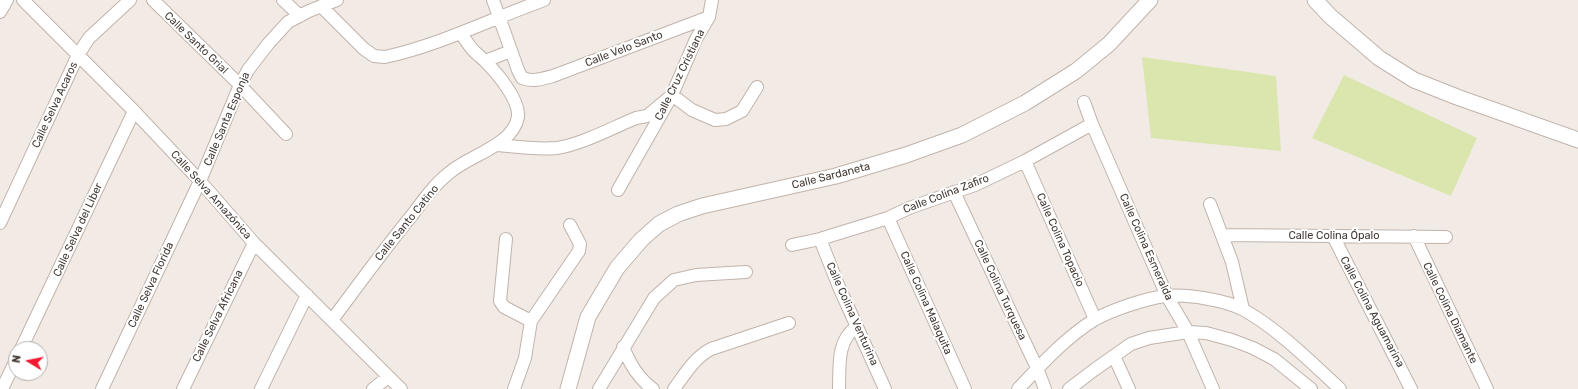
<!DOCTYPE html>
<meta charset="utf-8">
<style>
body{margin:0}
#map{position:relative;width:1578px;height:389px;overflow:hidden;background:#f2ebe5;font-family:Rubik,sans-serif}
canvas{display:block}
.north{position:absolute;left:8px;top:341px;width:40px;height:40px;box-sizing:border-box;background:#fff;border:1px solid #b4b0ae;border-radius:50%;rotate:280deg;font-size:11px;font-weight:700;line-height:16px;text-align:center;color:#443a35}
.north::after{content:'';display:block;margin:auto;width:14px;height:18px;background:#f51930;clip-path:polygon(50% 0,100% 100%,50% 72%,0 100%)}
</style>
<div id="map">
<canvas width="1578" height="389"></canvas>
<div class="north">N</div>
</div>
<script>
const g = document.querySelector('canvas').getContext('2d');
g.lineJoin = 'round';
function fillPath(path, color) {
  g.fillStyle = color;
  g.fill(path, 'evenodd');
}
function trace(path, color, width, dash) {
  g.strokeStyle = color;
  g.lineWidth = width;
  g.lineCap = dash ? 'butt' : 'round';
  g.setLineDash(dash || []);
  g.stroke(path);
}
function write(font, color, halo, rows, align = 'center') {
  g.font = font + ' Rubik,sans-serif';
  g.lineWidth = 4;
  g.setLineDash([]);
  g.textBaseline = 'middle';
  g.strokeStyle = halo;
  g.fillStyle = color;
  for (const [text, x, y, turn = 0] of rows) {
    g.save();
    g.translate(x, y);
    g.rotate((+turn || 0) * Math.PI / 180);
    g.textAlign = isNaN(turn) ? turn : align;
    if (halo) g.strokeText(text, 0, 0);
    g.fillText(text, 0, 0);
    g.restore();
  }
}
fillPath(new Path2D(`
 M1142 57 1276 76 1281 151 1151 138Z
 M1344 75 1477 138 1451 196 1312 138Z`), '#dbe6ae');
const minor = new Path2D(`
 M23 0 134 111 200 181 254 243 401 389
 M153 0 240 85 286 134
 M283 0 300 16
 M493 0 518 70 522 78C533 82 542 79 553 76L709 17
 M321 6 364 49 374 56 385 57C440 45 491 19 544 0
 M0 12 7 0
 M485 61 511 51
 M1084 102 1092 124 1167 296 1188 332 1213 389
 M498 145C518 147 538 150 557 148 580 145 614 127 636 118L647 116 672 95 692 110 715 120 726 119 742 111 757 87
 M1025 161 1095 319
 M618 190 672 95 696 39 709 17 712 0
 M954 192 1037 368 1045 389
 M1210 204 1232 262 1243 309
 M888 218 965 389
 M0 223 78 55 89 38 130 0
 M1222 235 1446 237
 M1333 236 1411 389
 M1414 236 1487 389
 M506 239 500 301 504 307 531 321
 M820 239 839 287 885 389
 M792 245 820 239 888 218 909 208 975 185 1025 161 1092 124
 M332 320C359 284 385 248 413 214 424 199 435 184 449 173 469 155 513 146 518 117 520 100 497 73 485 61 482 58 479 56 476 53 470 48 466 40 461 34
 M623 347C630 364 638 378 653 389
 M21 349 134 111
 M1114 356 1129 389
 M2 389 16 360
 M102 389 200 181 240 85 248 70 268 44 288 22 309 11 337 0
 M183 389 254 243
 M261 389 307 295
 M373 389 388 377
 M514 389 525 358 531 321 579 251 580 244 570 225
 M599 389 654 298 674 280 696 275 746 272
 M674 389C685 374 694 358 711 349L789 323
 M839 389C840 367 836 342 856 327
 M1018 389C1042 364 1065 338 1094 320 1111 310 1147 298 1166 296 1187 294 1226 300 1244 310 1278 329 1311 362 1340 389
 M1069 389 1094 370 1131 344 1149 338 1188 332 1206 333 1232 340 1253 348 1274 359 1311 389`);
const tertiary = new Path2D(`
 M1315 0 1330 16 1379 58 1414 80 1457 97 1578 140
 M568 389 588 317 601 295 617 268 641 240 659 224 678 214 702 206 836 176 906 155 962 135 1025 103 1076 71 1109 44 1150 0`);
trace(minor, '#c0b3ab', 14);
trace(tertiary, '#c0b3ab', 17);
trace(minor, '#fff', 12);
trace(tertiary, '#fff', 15);
write('11px', '#443a35', '#fff', [
 ["Calle Santo Grial",196,43,44],
 ["Calle Velo Santo",624,49,-21],
 ["Calle Cruz Cristiana",680,75,-64],
 ["Calle Selva Acaros",55,105,-65],
 ["Calle Santa Esponja",227,119,-67],
 ["Calle Sardaneta",831,176,-14],
 ["Calle Colina Zafiro",946,194,-21],
 ["Calle Selva Amazónica",211,195,48],
 ["Calle Santo Catino",407,223,-51],
 ["Calle Selva del Liber",78,230,-65],
 ["Calle Colina Ópalo",1334,236],
 ["Calle Colina Topacio",1060,240,66],
 ["Calle Colina Esmeralda",1146,247,66],
 ["Calle Selva Florida",151,285,-65],
 ["Calle Colina Turquesa",1000,290,65],
 ["Calle Colina Malaquita",926,303,66],
 ["Calle Colina Aguamarina",1372,312,62],
 ["Calle Colina Diamante",1450,313,64],
 ["Calle Colina Venturina",852,314,66],
 ["Calle Selva Africana",218,316,-64]
]);
</script>
